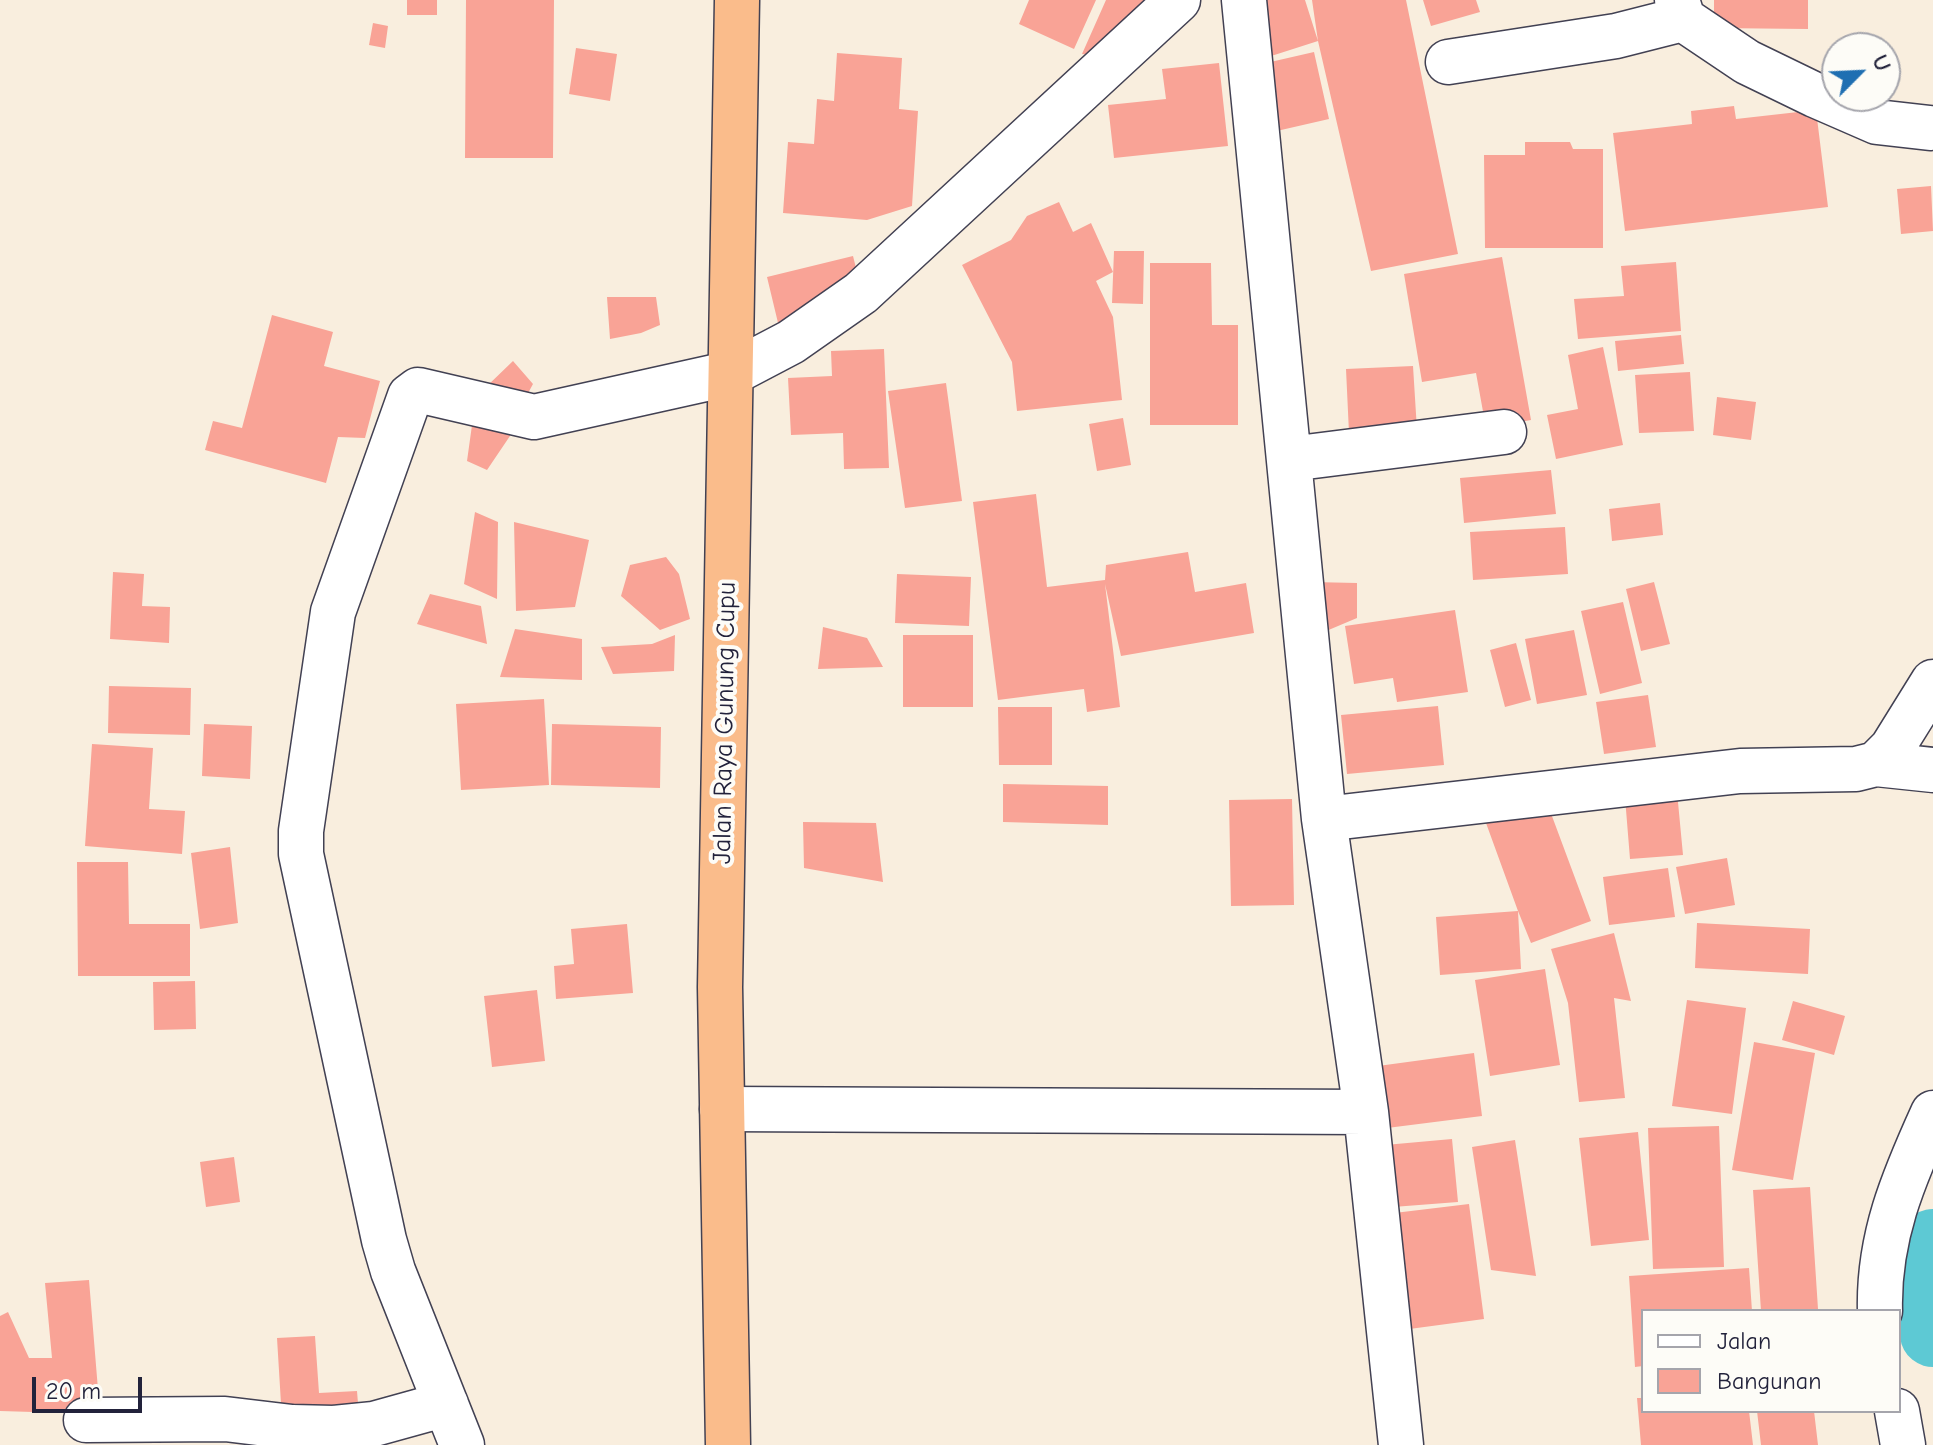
<!DOCTYPE html>
<style>
body{margin:0}
#map{position:relative;width:1933px;height:1445px;overflow:hidden;background:#f9eede;font-family:"Comic Neue",sans-serif}
canvas{display:block}
.legend{position:absolute;left:1641px;top:1309px;width:260px;height:104px;box-sizing:border-box;background:#fdfcf7;border:2px solid #a5a5ac;margin:0;padding:10px 14px;list-style:none;font-size:24px;color:#22223b}
.legend li{display:flex;align-items:center;gap:16px;height:40px}
.legend b{width:40px;border:2px solid #a5a5ac}
.north{position:absolute;left:1821px;top:32px;width:80px;height:80px;box-sizing:border-box;background:#fdfcf7;border:2px solid #a5a5ac;border-radius:50%;rotate:66deg;font-size:22px;font-weight:700;line-height:32px;text-align:center;color:#22223b}
.north::after{content:'';display:block;margin:auto;width:28px;height:36px;background:#1f6fb2;clip-path:polygon(50% 0,100% 100%,50% 72%,0 100%)}
.scale{position:absolute;left:32px;top:1377px;width:110px;height:36px;box-sizing:border-box;border:4px solid #22223b;border-top:0;padding-left:10px;font-size:24px;line-height:28px;white-space:nowrap;color:#22223b;-webkit-text-stroke:6px #fdfcf7;paint-order:stroke}
</style>
<div id="map">
<canvas width="1933" height="1445"></canvas>
<ul class="legend">
<li><b style="height:10px;background:#fff"></b>Jalan</li>
<li><b style="height:22px;background:#f9a396"></b>Bangunan</li>
</ul>
<div class="north">U</div>
<div class="scale">20 m</div>
</div>
<script>
const g = document.querySelector('canvas').getContext('2d');
g.lineJoin = 'round';
function trace(path, color, width, dash) {
  g.strokeStyle = color;
  g.lineWidth = width;
  g.lineCap = dash ? 'butt' : 'round';
  g.setLineDash(dash || []);
  g.stroke(path);
}
function fillPath(path, color) {
  g.fillStyle = color;
  g.fill(path, 'evenodd');
}
function write(font, color, halo, rows, align = 'center') {
  g.font = font + ' "Comic Neue",sans-serif';
  g.lineWidth = 8;
  g.setLineDash([]);
  g.textBaseline = 'middle';
  g.strokeStyle = halo;
  g.fillStyle = color;
  for (const [text, x, y, turn = 0] of rows) {
    g.save();
    g.translate(x, y);
    g.rotate((+turn || 0) * Math.PI / 180);
    g.textAlign = isNaN(turn) ? turn : align;
    if (halo) g.strokeText(text, 0, 0);
    g.fillText(text, 0, 0);
    g.restore();
  }
}
trace(new Path2D(`
 M1933 1242 1927 1276 1933 1334`), '#5dc9d4', 66);
fillPath(new Path2D(`
 M407 0H437V15H407Z
 M466 0H554L553 158H465Z
 M1029 0H1096L1074 49 1019 24Z
 M1106 0H1146L1103 56 1082 54Z
 M1247 0H1305L1318 41 1312 0H1406L1458 254 1371 271 1318 41 1265 58Z
 M1423 0H1476L1480 12 1431 26Z
 M1714 0H1808V29L1714 28Z
 M373 23 388 26 385 48 369 45Z
 M576 48 617 54 610 101 569 94Z
 M1314 52 1329 119 1268 133 1253 66Z
 M837 53 902 58 899 109 918 111 912 206 867 220 783 213 788 142 814 144 817 99 834 101Z
 M1219 63 1228 146 1114 158 1108 105 1166 99 1162 69Z
 M1734 106 1736 119 1816 110 1828 207 1625 231 1613 133 1692 124 1691 111Z
 M1525 142H1570L1573 149H1603V248H1485L1484 155H1525Z
 M1931 186 1933 231 1901 234 1897 189Z
 M1059 202 1073 232 1091 223 1113 272 1096 281 1113 317 1122 400 1017 411 1012 362 962 265 1011 240 1027 216Z
 M1114 251H1144L1143 304 1112 303Z
 M853 256 859 280 779 327 767 277Z
 M1502 257 1531 420 1486 428 1476 373 1422 382 1404 274Z
 M1676 262 1681 331 1578 339 1574 299 1624 296 1621 266Z
 M1150 263H1211L1212 325H1238V425H1150Z
 M607 297H656L660 325 641 333 610 339Z
 M272 315 333 332 324 366 380 381 365 438 338 437 326 483 205 450 213 421 242 428Z
 M1681 335 1684 364 1618 371 1615 341Z
 M1603 347 1623 445 1556 459 1547 415 1578 409 1568 355Z
 M884 349 889 468 844 469 843 433 791 435 788 378 832 376 831 351Z
 M513 361 533 384 521 406 485 388Z
 M1413 366 1417 430 1349 433 1346 369Z
 M1690 372 1694 431 1639 433 1635 375Z
 M946 383 962 501 905 508 888 391Z
 M1717 397 1756 402 1751 440 1713 435Z
 M473 418 512 433 487 470 467 461Z
 M1123 418 1131 465 1097 471 1089 424Z
 M1551 470 1556 514 1464 523 1460 478Z
 M1036 494 1047 587 1105 580 1106 565 1188 552 1195 592 1246 583 1254 633 1121 656 1105 584 1120 707 1087 712 1084 689 998 700 973 502Z
 M1660 503 1663 535 1612 541 1609 509Z
 M475 512 498 522 497 599 464 584Z
 M514 522 589 540 575 607 516 611Z
 M1565 527 1568 574 1473 580 1470 532Z
 M666 557 679 574 690 619 660 630 621 596 630 565Z
 M113 572 144 574 142 606 170 607 169 643 110 639Z
 M897 574 971 577 969 626 895 623Z
 M1312 582 1357 583V618L1312 637Z
 M1654 582 1670 644 1641 651 1626 589Z
 M430 594 481 606 487 644 417 624Z
 M1623 602 1642 683 1600 694 1581 611Z
 M1455 610 1468 692 1397 702 1393 678 1354 684 1345 626Z
 M823 627 867 638 883 667 818 669Z
 M515 629 582 639V680L500 677Z
 M1574 630 1587 695 1537 704 1525 639Z
 M675 635 674 671 613 674 601 647 652 644Z
 M903 635H973V707H903Z
 M1516 643 1531 700 1505 707 1490 650Z
 M109 686 191 688 190 735 108 733Z
 M1648 695 1656 747 1604 754 1596 702Z
 M544 699 549 785 461 790 456 704Z
 M1438 706 1444 765 1347 774 1341 715Z
 M998 707H1052V765H999Z
 M204 724 252 726 250 779 202 776Z
 M552 724 661 727 660 788 551 785Z
 M92 744 153 748 149 809 185 811 182 854 85 846Z
 M1676 781 1683 855 1630 859 1624 785Z
 M1003 784 1108 786V825L1003 822Z
 M1292 799 1294 905 1231 906 1229 800Z
 M1546 800 1591 921 1531 943 1518 911 1521 969 1440 975 1436 917 1518 911 1486 823Z
 M803 822 876 823 883 882 804 868Z
 M230 847 238 923 200 929 191 853Z
 M1727 858 1735 905 1685 914 1676 867Z
 M77 862H128L129 924H190V976H78Z
 M1668 868 1675 917 1609 925 1603 877Z
 M1697 923 1810 929 1808 974 1695 968Z
 M627 924 633 993 556 999 554 966 574 964 571 929Z
 M1614 933 1631 1001 1614 998 1625 1098 1579 1102 1568 1003 1551 949Z
 M1545 969 1560 1065 1490 1076 1475 980Z
 M195 981 196 1029 154 1030 153 982Z
 M537 990 545 1061 492 1067 484 996Z
 M1687 1000 1746 1008 1732 1114 1672 1106Z
 M1793 1001 1845 1016 1834 1055 1782 1040Z
 M1754 1042 1815 1053 1793 1180 1732 1170Z
 M1474 1053 1482 1116 1387 1128 1378 1066Z
 M1719 1126 1724 1267 1653 1269 1648 1128Z
 M1638 1132 1649 1240 1591 1246 1579 1138Z
 M1452 1139 1458 1202 1380 1208 1374 1146Z
 M1515 1140 1536 1276 1491 1270 1472 1147Z
 M234 1157 240 1202 206 1207 200 1162Z
 M1810 1187 1818 1309 1761 1311 1753 1190Z
 M1469 1204 1484 1319 1402 1330 1386 1214Z
 M1749 1268 1752 1311H1643V1366L1635 1367 1629 1276Z
 M89 1280 100 1414 0 1411V1316L8 1312 29 1358H52L45 1283Z
 M315 1336 319 1393 357 1391 359 1416 282 1420 277 1338Z
 M1637 1398H1643V1411H1749L1753 1445H1641Z
 M1757 1411H1814L1818 1445H1761Z`), '#f9a396');
const minor = new Path2D(`
 M1244 0 1324 819 1366 1112 1401 1445
 M1683 19 1747 62 1815 95 1877 122 1930 128
 M1448 62 1616 36 1683 19 1677 0
 M1290 459 1504 432
 M1876 764 1933 770
 M1324 819 1740 771 1856 769 1876 764 1892 748 1933 682
 M722 1109 1366 1112
 M1880 1311C1878 1238 1903 1179 1933 1113
 M1897 1411 1903 1445
 M86 1420 225 1419 292 1427 334 1428 374 1424 446 1404
 M462 1445 393 1271 384 1240 301 854V831L333 612 410 396 418 390 534 417 732 373 791 342 861 293 1178 0`);
const highway = new Path2D(`
 M728 1445 720 987 737 0`);
trace(minor, '#424153', 47);
trace(highway, '#424153', 47);
trace(minor, '#fff', 44);
trace(highway, '#fabc8b', 44);
write('26px', '#22223b', '#fdfcf7', [
 ["Jalan Raya Gunung Cupu",725,723,-89]
]);
</script>
